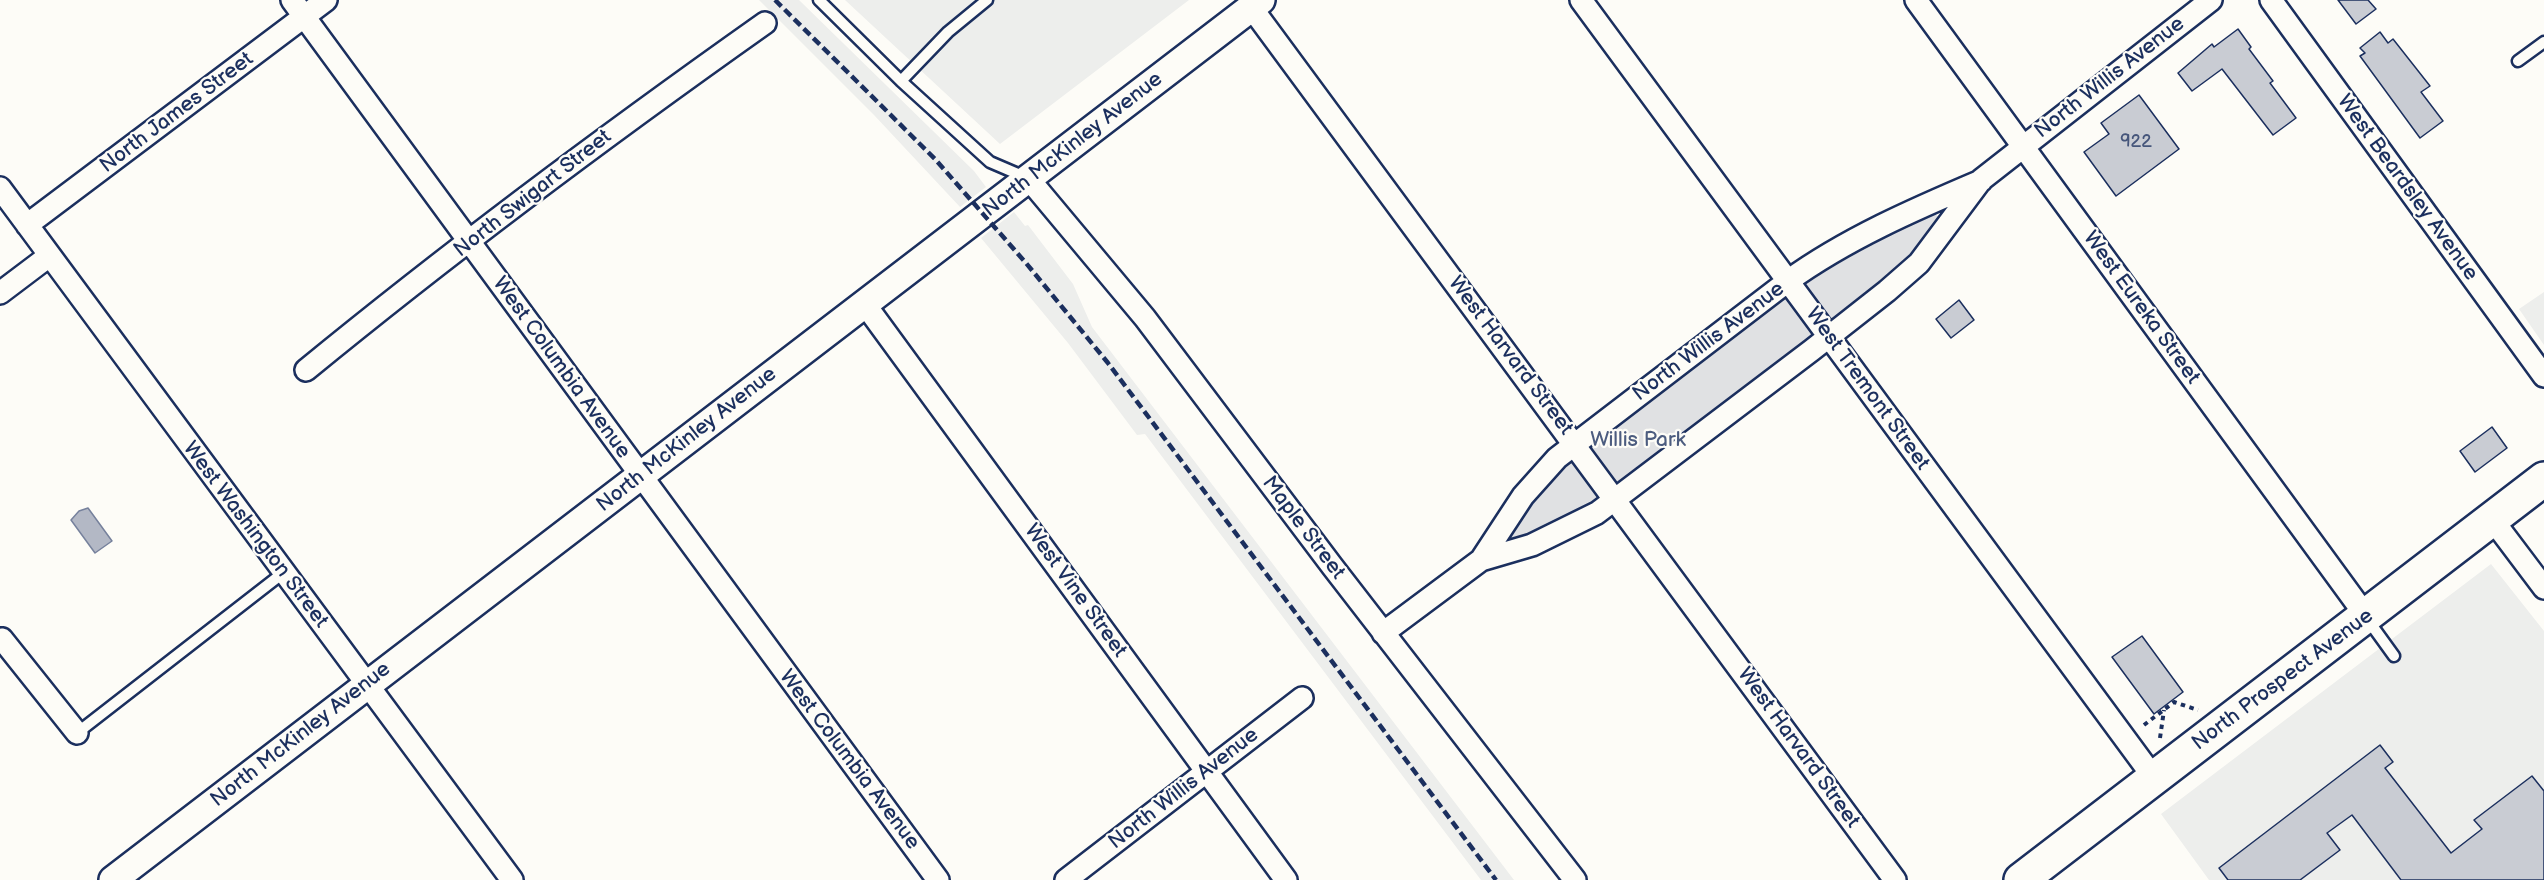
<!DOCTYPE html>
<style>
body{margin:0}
canvas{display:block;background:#fdfcf7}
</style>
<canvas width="2544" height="880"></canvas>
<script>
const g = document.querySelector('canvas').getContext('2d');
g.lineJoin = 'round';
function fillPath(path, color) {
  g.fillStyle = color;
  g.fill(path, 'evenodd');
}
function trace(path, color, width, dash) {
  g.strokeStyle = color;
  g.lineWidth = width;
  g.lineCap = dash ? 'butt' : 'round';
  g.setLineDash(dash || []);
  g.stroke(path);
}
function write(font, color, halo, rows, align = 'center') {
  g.font = font + ' "Balsamiq Sans",sans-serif';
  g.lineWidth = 4.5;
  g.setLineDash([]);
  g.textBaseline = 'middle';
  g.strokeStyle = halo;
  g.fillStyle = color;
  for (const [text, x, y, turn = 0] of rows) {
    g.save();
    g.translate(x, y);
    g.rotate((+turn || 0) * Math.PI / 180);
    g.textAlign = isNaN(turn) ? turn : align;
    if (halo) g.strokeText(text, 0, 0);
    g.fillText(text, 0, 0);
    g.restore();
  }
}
fillPath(new Path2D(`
 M759 0H799L974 171 986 187 960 207 874 115Z
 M845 0H1189L1000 144Z
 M1014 212 1025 226 1028 225 1073 284 1092 327 1514 880H1481L1145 434 1137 435 1068 343 981 238Z
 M2544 292V345L2519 309Z
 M2491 564 2544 631V880H2209L2161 814Z`), '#edeeec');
fillPath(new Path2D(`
 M1930 211 1939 217V222L1914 256 1879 287 1586 510 1516 541 1511 538 1512 530 1517 520 1554 475 1607 430 1828 264Z`), '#e0e1e3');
const water = new Path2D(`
 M88 508 112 541 95 553 71 520 79 511Z`);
fillPath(water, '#b3b8c5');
trace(water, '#76819c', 1.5);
const building = new Path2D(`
 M2338 0H2368L2376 9 2356 24Z
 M2238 29 2251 47 2249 49 2273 81 2270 83 2296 118 2273 135 2222 69 2192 91 2178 73 2212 44 2214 47Z
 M2380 32 2388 43 2393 39 2430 86 2421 92 2443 121 2420 138 2360 56 2365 53 2360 48Z
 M2139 95 2179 149 2116 196 2084 152 2109 134 2101 123Z
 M1959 300 1974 320 1951 338 1936 319Z
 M2492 427 2507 448 2475 472 2460 451Z
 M2142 636 2183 692 2154 714 2112 657Z
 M2380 745 2393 762 2385 768 2451 853 2482 829 2474 820 2532 776 2544 791V880H2401L2352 815 2327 833 2340 850 2300 880H2228L2219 868Z`);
fillPath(building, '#c9ccd3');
trace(building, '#1b2f5e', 1.5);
const service = new Path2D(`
 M819 0 901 81 990 162 1025 177
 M2518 61 2544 42
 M901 81 948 32 987 0
 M2368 620 2394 656
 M77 733 283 573`);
const minor = new Path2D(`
 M292 0 938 880
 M1581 0 2154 778
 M1916 0 2366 616
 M2271 0 2544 376
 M1251 7 1895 880
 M1028 178 1145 318 1332 566 1575 880
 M0 188 512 880
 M27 225 326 0
 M0 293 49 256
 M864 303 1286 880
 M306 370C455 248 608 134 765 23
 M2492 519 2544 588
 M1481 560 1523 496 1557 458 1788 281C1846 239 1915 209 1981 181
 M1383 633 1481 560 1532 545 1597 513 1812 350 1887 291 1919 263 1981 180 2211 0
 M2 639 77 733
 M1066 880 1302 698`);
const tertiary = new Path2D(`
 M113 880 1261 0`);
const primary = new Path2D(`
 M2021 880 2544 479`);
trace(service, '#1b2f5e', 15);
trace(minor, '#1b2f5e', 26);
trace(tertiary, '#1b2f5e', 32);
trace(primary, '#1b2f5e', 38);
trace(new Path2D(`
 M2144 725 2174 702 2198 710
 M2160 738 2164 710`), '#1b2f5e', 4, [4.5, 4.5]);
trace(service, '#fdfcf7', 10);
trace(minor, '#fdfcf7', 21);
trace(tertiary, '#fdfcf7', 27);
trace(primary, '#fdfcf7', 33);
trace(new Path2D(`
 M775 0 935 159 1026 263 1108 363 1496 880`), '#1b2f5e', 4.5, [9, 4.5]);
write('18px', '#46567b', null, [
 ["922",2136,142]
]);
write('21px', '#1b2f5e', '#fdfcf7', [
 ["North Willis Avenue",2110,78,-38],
 ["North James Street",177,113,-37],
 ["North McKinley Avenue",1073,145,-38],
 ["West Beardsley Avenue",2407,188,54],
 ["North Swigart Street",533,194,-38],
 ["West Eureka Street",2141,308,54],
 ["North Willis Avenue",1709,342,-37],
 ["West Harvard Street",1510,356,53],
 ["West Columbia Avenue",561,368,54],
 ["West Tremont Street",1867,389,54],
 ["North McKinley Avenue",687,440,-38],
 ["Maple Street",1303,528,53],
 ["West Washington Street",255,535,53],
 ["West Vine Street",1075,591,54],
 ["North Prospect Avenue",2283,680,-37],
 ["North McKinley Avenue",301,735,-38],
 ["West Harvard Street",1798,748,54],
 ["West Columbia Avenue",849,760,53],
 ["North Willis Avenue",1184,789,-38]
]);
write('21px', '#4c5c7f', '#fdfcf7', [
 ["Willis Park",1638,441]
]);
</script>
